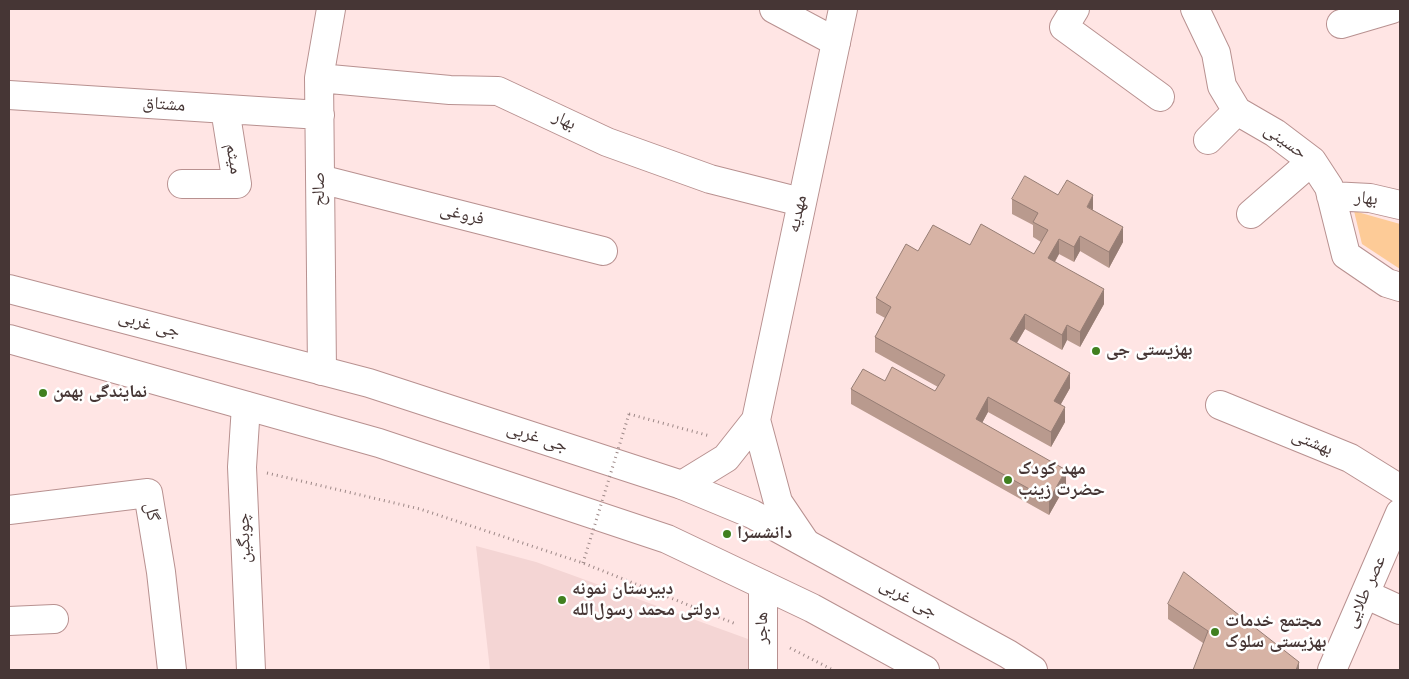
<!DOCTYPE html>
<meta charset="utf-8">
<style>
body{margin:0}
#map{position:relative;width:1409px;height:679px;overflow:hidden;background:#ffe5e4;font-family:Jost,sans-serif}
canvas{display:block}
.frame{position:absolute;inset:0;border:10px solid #463635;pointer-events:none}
</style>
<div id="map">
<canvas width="1409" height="679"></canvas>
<div class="frame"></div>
</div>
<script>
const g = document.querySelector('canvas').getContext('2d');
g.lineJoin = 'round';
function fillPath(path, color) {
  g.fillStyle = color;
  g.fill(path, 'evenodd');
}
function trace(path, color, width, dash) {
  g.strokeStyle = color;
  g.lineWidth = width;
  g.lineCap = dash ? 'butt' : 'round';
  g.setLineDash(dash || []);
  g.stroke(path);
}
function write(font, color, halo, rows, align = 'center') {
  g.font = font + ' Jost,"Noto Naskh Arabic",sans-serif';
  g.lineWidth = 5;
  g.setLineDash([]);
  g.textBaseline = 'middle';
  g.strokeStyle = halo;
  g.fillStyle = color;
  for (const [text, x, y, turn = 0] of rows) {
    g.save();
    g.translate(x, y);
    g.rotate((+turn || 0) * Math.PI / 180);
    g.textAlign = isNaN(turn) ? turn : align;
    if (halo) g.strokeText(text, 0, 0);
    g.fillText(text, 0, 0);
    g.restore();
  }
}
fillPath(new Path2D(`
 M476 546 536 562 748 639 749 670H490Z`), '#f4d5d4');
fillPath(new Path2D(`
 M1354 211 1400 224V269L1362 244Z`), '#fdcb97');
const street = new Path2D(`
 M774 9 836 42
 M1075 9 1064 27 1160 97
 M1195 9 1216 53 1222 86 1237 111 1275 133 1312 161 1329 187 1346 255 1387 283 1400 287
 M1341 24 1392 9
 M319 78 450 90 498 91 607 142 710 179 801 202
 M9 95 320 115
 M1208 140 1237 111
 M320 179 603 251
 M182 184H237L225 109
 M1331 196 1370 198 1400 205
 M1251 214 1312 161
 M322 371 319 78 331 9
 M1220 405 1350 458 1400 489
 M246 406 242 467 251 670
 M9 510 148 493 161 572 172 670
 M763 585V670
 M1365 594 1400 610
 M9 621 54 619
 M1332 670 1400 513`);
const secondary = new Path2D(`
 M682 485 726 458 756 420
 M805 542 778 502 756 420 843 9`);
const primary = new Path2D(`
 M9 289 369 383 682 485 752 514 1008 654 1033 670
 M9 339 379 443 667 539 812 608 925 670`);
trace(street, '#b89190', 30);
trace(secondary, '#b89190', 30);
trace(primary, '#b89190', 30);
trace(new Path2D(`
 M629 414 710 436
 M267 473 420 509 583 563 736 624
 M790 648 833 670`), '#9d8887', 3, [1, 4]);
trace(street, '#fff', 28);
trace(secondary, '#fff', 28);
trace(primary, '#fff', 28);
trace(new Path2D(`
 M583 563 629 414`), '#9d8887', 3, [1, 4]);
fillPath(new Path2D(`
 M1058 195 1093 210 1123 242 1109 268 1080 251 1074 262 1059 254 1055 262 1104 304 1080 347 1067 340 1062 350 1025 329 1017 343 1070 388 1061 404 1065 422 1051 447 988 412 982 423 1066 485 1049 515 851 404V389L885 381 935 391 938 387 875 352V337L885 318 876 313V298L918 251 970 245 1034 254 1041 242 1033 237V225L1012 214V199Z
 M1168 604 1299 670 1203 643 1168 619Z`), '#b99a8e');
fillPath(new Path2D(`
 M1093 195V210L1087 207Z
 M1123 227V242L1109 268V252Z
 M1080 236V251L1074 262V247Z
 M1059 239V254L1048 273V258Z
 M1104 289V304L1080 347V332Z
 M1025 314V329L1010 354V339Z
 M1067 325V340L1062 350V335Z
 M1070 373V388L1054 416V401Z
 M988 397V412L976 434V419Z
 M1065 407V422L1051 447V432Z
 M1066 470V485L1049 515V500Z
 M1299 662V670H1296Z`), '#967d74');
const building = new Path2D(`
 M1025 176 1058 195 1067 180 1093 195 1087 207 1123 227 1109 252 1080 236 1074 247 1059 239 1048 258 1104 289 1080 332 1067 325 1062 335 1025 314 1010 339 1070 373 1054 401 1065 407 1051 432 988 397 976 419 1066 470 1049 500 851 389 863 369 885 381 892 367 935 391 945 375 875 337 891 307 876 298 906 244 918 251 933 225 970 245 981 224 1034 254 1048 230 1033 222 1038 213 1012 199Z
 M1184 572 1299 662 1296 670H1193L1208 631 1168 604Z`);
fillPath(building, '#d7b3a5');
trace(building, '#967d74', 1);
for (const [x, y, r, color] of [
 [1096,351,5,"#40801f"],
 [43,393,5,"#40801f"],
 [1008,480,5,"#40801f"],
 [727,534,5,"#40801f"],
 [562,600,5,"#40801f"],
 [1215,632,5,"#40801f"]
]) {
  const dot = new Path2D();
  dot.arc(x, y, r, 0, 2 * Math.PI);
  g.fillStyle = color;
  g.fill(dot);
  trace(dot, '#fff', 2);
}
write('18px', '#463635', '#fff', [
 ["مشتاق",164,105,4],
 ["بهار",564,121,26],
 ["حسینی",1285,142,35],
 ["میثم",233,159,81],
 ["صالح",320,189,-90],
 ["بهار",1366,199,7],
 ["مهدیه",798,214,-78],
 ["فروغی",462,215,14],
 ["جی غربی",149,325,15],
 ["جی غربی",537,438,18],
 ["بهشتی",1312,443,22],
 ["گل",151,512,81],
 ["چوبگین",245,538,-92],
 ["عصر طلایی",1366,592,-66],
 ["جی غربی",908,599,29],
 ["هاجر",763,628,-90]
]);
write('bold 18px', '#463635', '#fff', [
 ["بهزیستی جی",1106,351],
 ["نمایندگی بهمن",53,393],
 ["مهد کودک",1018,470],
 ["حضرت زینب",1018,491],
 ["دانشسرا",737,534],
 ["دبیرستان نمونه",572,590],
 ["دولتی محمد رسول‌الله",572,611],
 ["مجتمع خدمات",1225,622],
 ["بهزیستی سلوک",1225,643]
], 'left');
</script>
